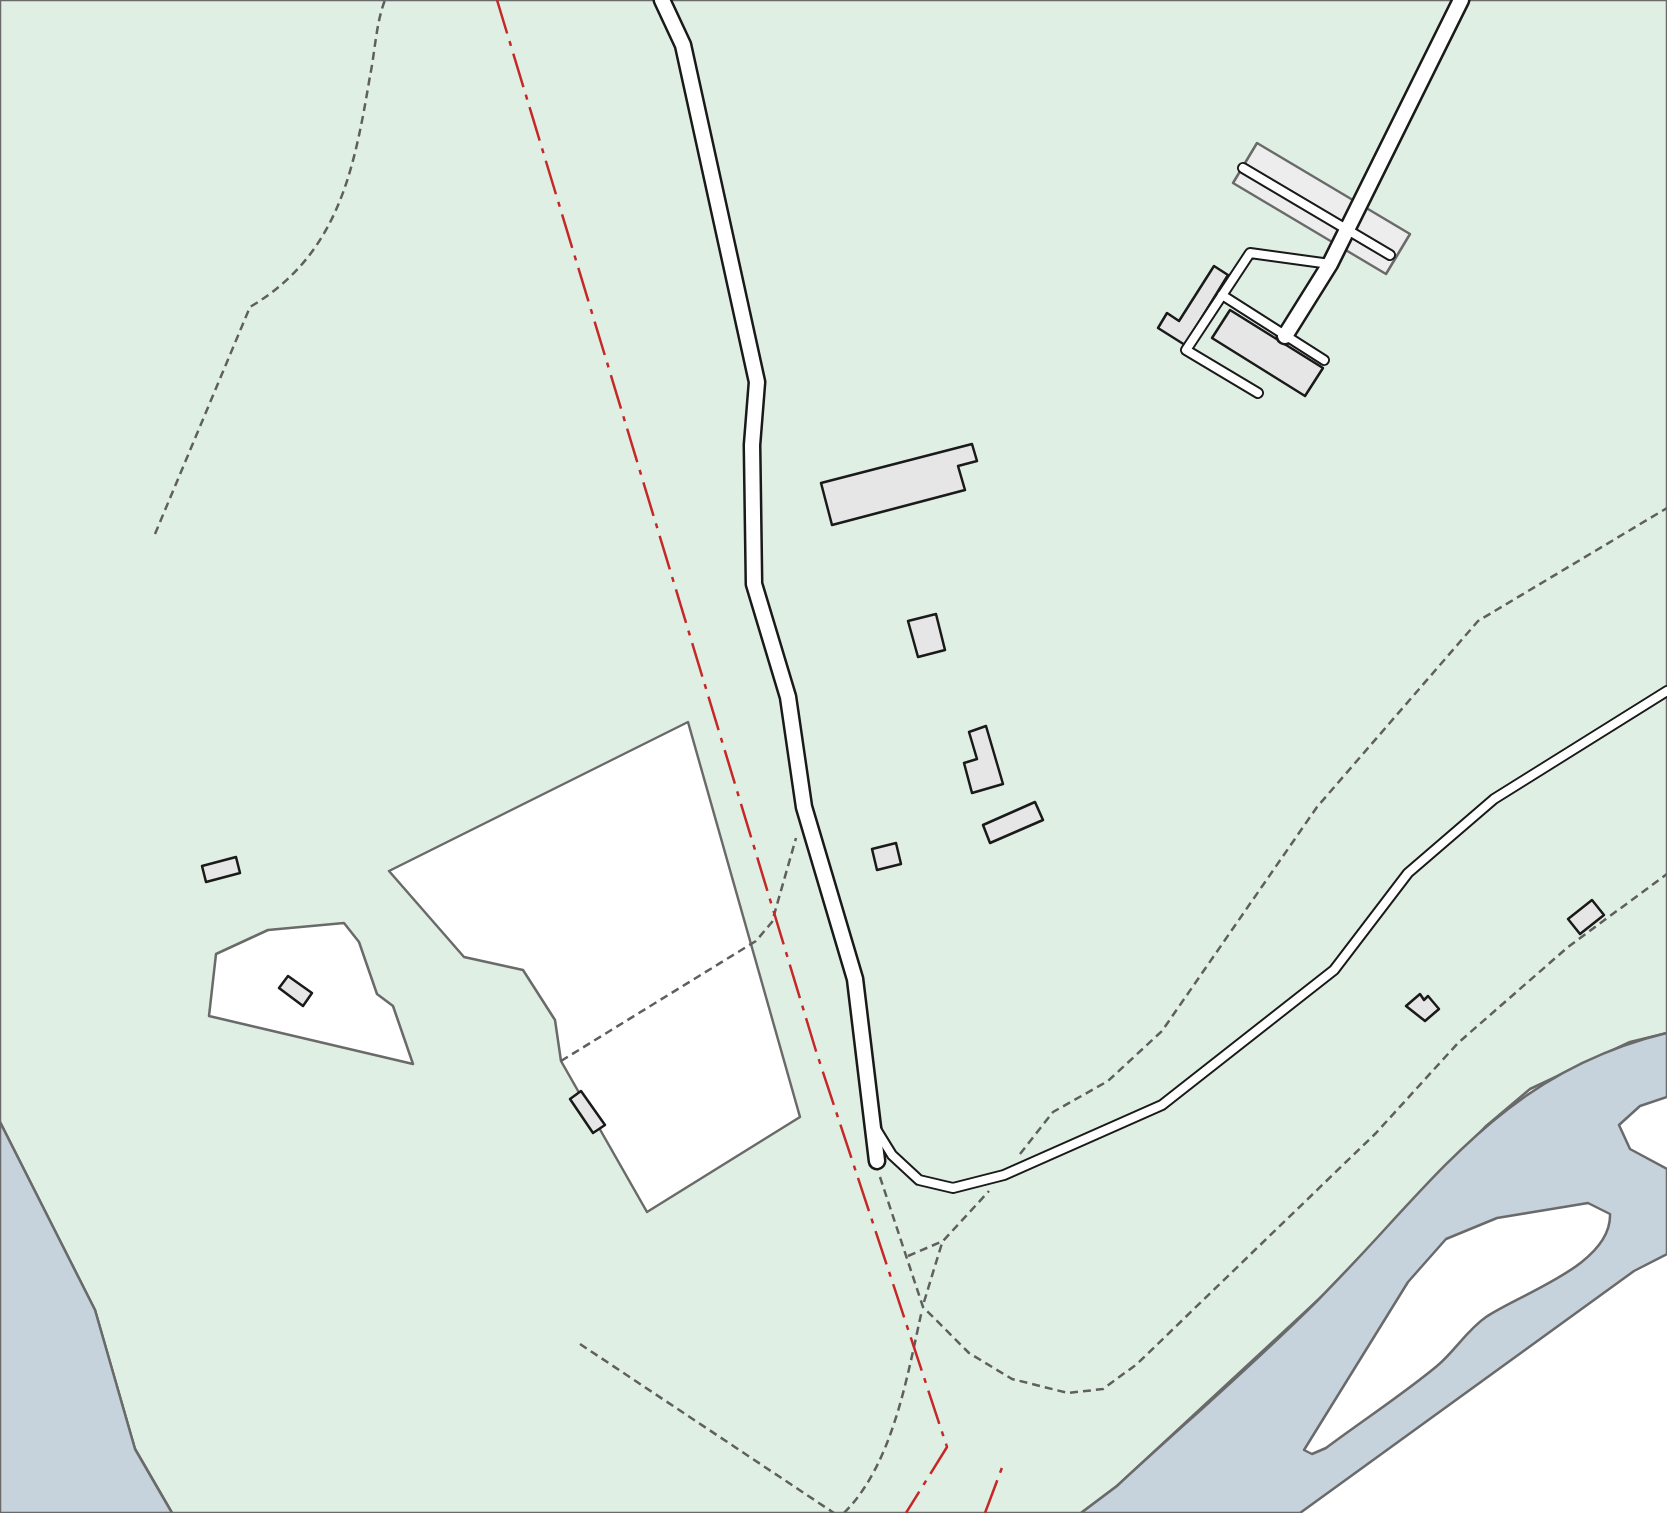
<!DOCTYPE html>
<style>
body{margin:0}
canvas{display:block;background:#fff}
</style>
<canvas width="1667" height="1513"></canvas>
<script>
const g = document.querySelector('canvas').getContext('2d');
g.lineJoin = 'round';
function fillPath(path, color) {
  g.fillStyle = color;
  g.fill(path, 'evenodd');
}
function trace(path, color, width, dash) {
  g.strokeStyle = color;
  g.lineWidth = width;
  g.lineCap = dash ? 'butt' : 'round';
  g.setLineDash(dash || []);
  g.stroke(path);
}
const green = new Path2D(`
 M0 0H1667V1033L1630 1042 1530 1089 1485 1127 1318 1300 1117 1486 1081 1513H172L135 1449 95 1310 0 1122ZM688 722 800 1117 647 1212 561 1061 555 1020 523 970 464 957 389 871ZM344 923 359 942 377 994 393 1006 413 1064 209 1016 216 954 268 930Z`);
fillPath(green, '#e0efe3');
trace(green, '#6a6a6a', 2.5);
const parking = new Path2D(`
 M1257 143 1410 234 1386 274 1233 183Z`);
fillPath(parking, '#ededed');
trace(parking, '#6a6a6a', 2.5);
const water = new Path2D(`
 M1667 1033V1097L1640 1106 1619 1125 1630 1149 1667 1169V1254L1634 1271 1300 1513H1081L1117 1486C1184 1424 1254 1364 1318 1300 1432 1186 1500 1073 1667 1033ZM1588 1203 1610 1214C1612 1265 1521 1293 1486 1317 1467 1330 1455 1351 1437 1366 1402 1395 1362 1421 1326 1448L1312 1454 1304 1450 1408 1282 1446 1239 1497 1218Z
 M0 1122 95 1310 135 1449 172 1513H0Z`);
fillPath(water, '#c6d2dc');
trace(water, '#6a6a6a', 2.5);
const building = new Path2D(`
 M1214 266 1228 275 1185 345 1158 328 1167 313 1179 321Z
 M1230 310 1323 368 1305 396 1212 338Z
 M972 444 977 461 958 466 965 490 832 525 821 483Z
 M936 614 945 650 918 657 908 621Z
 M986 726 1003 784 972 793 964 763 977 759 969 732Z
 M1035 802 1043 820 990 843 983 825Z
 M896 843 901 864 877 870 872 849Z
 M236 857 240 873 206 882 202 866Z
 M1592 900 1604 915 1580 934 1568 919Z
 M288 976 312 993 303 1006 279 988Z
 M1420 994 1424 1000 1428 996 1439 1009 1425 1021 1406 1006Z
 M581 1091 605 1125 593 1133 570 1099Z`);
fillPath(building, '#e6e6e6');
trace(building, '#1a1a1a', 2.5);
const service = new Path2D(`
 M1243 168 1390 255
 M1222 295 1324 360
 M1258 393 1186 350 1250 253 1330 264
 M876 1129 892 1155 919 1180 953 1188 1004 1175 1162 1105 1334 970 1408 873 1494 799 1667 691`);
const minor = new Path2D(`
 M662 0 683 45 757 382 752 445 754 584 788 697 804 807 855 979 877 1161
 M1285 336 1330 264 1461 0`);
trace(service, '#1a1a1a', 12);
trace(minor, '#1a1a1a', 19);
trace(new Path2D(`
 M155 534 250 307C338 255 354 171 370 76 375 52 376 23 385 0
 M561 1061 756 941 772 922 796 838
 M1020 1154 1053 1112 1108 1081 1162 1031 1317 807 1478 621 1667 508
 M880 1177 923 1307 969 1353 1012 1379 1068 1393 1103 1389 1137 1364 1376 1133 1458 1043 1568 947 1667 874
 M908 1256 943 1241 989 1191
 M924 1302 942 1243
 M580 1344 834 1513
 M844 1513C893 1464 907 1377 922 1310`), '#5f5f5f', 2.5, [8, 5]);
trace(service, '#fff', 8);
trace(minor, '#fff', 14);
trace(new Path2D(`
 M497 0 816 1051 947 1447 906 1513
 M985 1513 1003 1465`), '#c62828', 2.5, [35, 8, 5, 8]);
</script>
